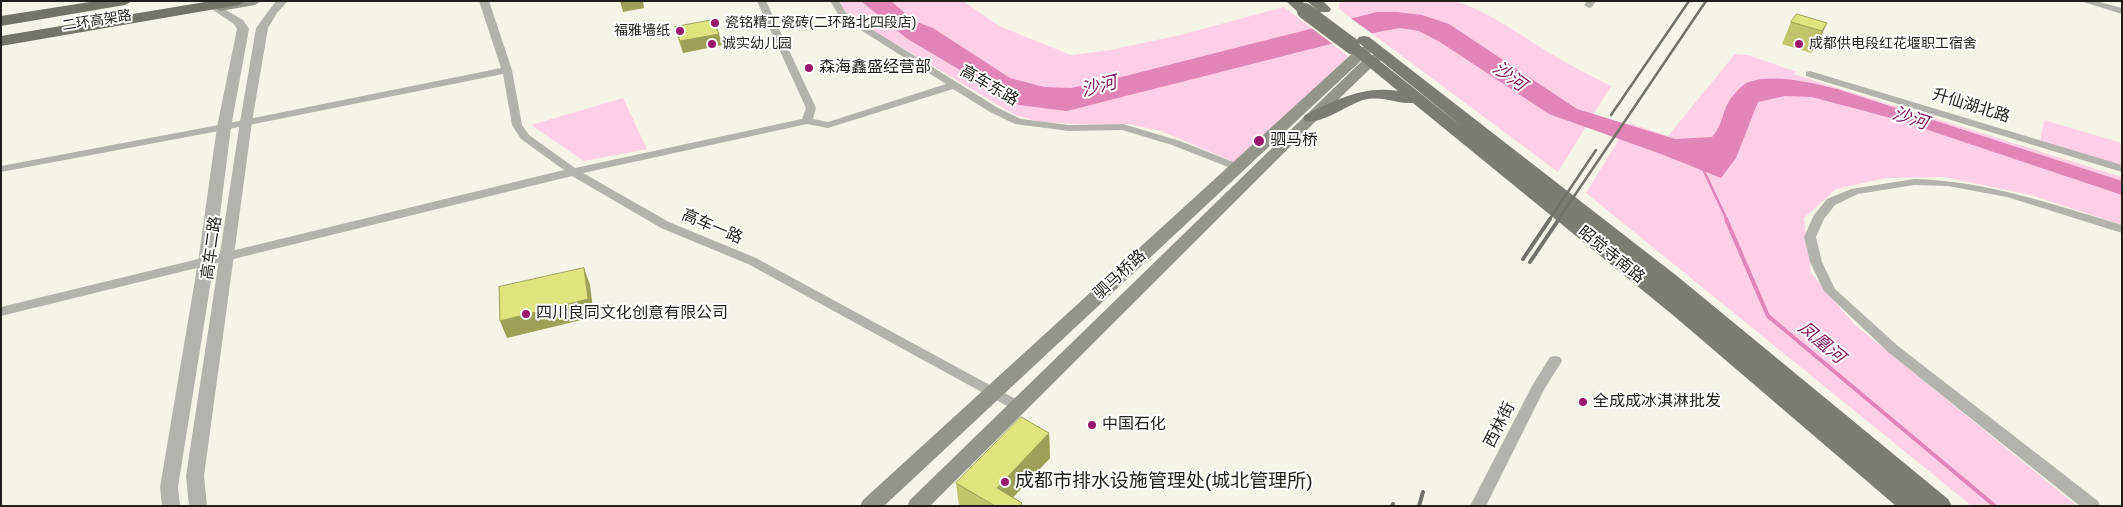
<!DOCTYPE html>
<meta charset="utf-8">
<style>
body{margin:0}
#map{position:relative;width:2123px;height:507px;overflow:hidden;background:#f4f5e6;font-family:Helvetica,sans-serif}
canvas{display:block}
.frame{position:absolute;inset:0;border:2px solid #1e1f19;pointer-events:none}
</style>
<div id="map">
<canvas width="2123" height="507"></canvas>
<div class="frame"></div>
</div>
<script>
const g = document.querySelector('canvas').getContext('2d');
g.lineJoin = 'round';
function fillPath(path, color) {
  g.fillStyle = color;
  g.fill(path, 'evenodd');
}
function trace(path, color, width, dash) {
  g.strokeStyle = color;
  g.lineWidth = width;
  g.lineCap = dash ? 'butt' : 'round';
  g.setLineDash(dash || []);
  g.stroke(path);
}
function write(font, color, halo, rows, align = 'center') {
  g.font = font + ' Helvetica,"Noto Sans SC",sans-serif';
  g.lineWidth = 4;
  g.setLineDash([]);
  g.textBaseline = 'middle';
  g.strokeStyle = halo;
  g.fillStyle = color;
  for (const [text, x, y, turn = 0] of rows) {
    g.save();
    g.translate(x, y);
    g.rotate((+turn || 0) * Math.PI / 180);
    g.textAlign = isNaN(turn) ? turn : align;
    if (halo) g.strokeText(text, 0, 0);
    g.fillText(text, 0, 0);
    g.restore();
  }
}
fillPath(new Path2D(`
 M840 1H963L999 26 1071 55 1110 50 1180 35 1284 7 1349 57 1234 162 1161 131 1129 124H1074L1040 122 1015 115 849 16 842 7Z
 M1348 1H1455C1491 12 1521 36 1553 55 1572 66 1591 76 1611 86L1558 172 1339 9V3Z
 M1735 54 1748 55 1797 72 1793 74 2122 177V225L2031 195 1943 177 1886 178 1836 189 1804 218 1811 273 1854 324 2077 506H1972L1586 193 1629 123 1668 136Z
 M623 98 647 149 584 161 531 125Z
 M2044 120 2122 143V166L2040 142Z`), '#ffcfe7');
fillPath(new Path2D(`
 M861 1H891L914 21 933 28 1010 78 1044 87 1071 88 1121 77 1377 12H1397L1422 15 1449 24 1577 109 1675 139 1712 137C1723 126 1722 109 1732 97 1736 92 1744 83 1749 82 1772 73 1814 83 1837 89L2122 181V195L1898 120 1812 97 1785 96 1758 102 1736 158 1721 178 1661 154 1549 114 1440 42 1419 31 1400 28 1378 32 1067 111 1019 105 906 38Z`), '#e185b9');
fillPath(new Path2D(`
 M1349 17 1374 35 1334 45 1310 27Z`), '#f4f5e6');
trace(new Path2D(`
 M1703 169 1727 220`), '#e185b9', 2.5);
trace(new Path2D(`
 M1726 219 1768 316 1995 506`), '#e185b9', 4);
fillPath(new Path2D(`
 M479 1H489L512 70 522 125 529 135 575 168 802 119 806 108 757 1H766L816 108 813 119 828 122 946 84 840 17 830 1H839L846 13 998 108 1021 119 1069 125 1123 124 1180 141 1241 165 1243 167 1241 169H1233L1172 145 1122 130 1069 131 1015 124 990 112 953 89 828 128 807 124 583 173 669 222 756 258 1023 403 1025 407 1023 411 1018 412 748 264 661 228 572 176 1 316V307L564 170 521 139 512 125 503 74 224 130 1 172V166L224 124 501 68Z
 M1587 1H1596L1592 7 1589 8 1584 5Z
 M2080 1H2096L2122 8V14Z
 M1810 71 2122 165V172L1806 76V72Z
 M1914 179C1987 181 2052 204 2122 225V233L2007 197 1948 186 1914 185 1858 194 1835 205 1824 219 1816 237 1822 262 1835 289 1898 346 2098 501 2100 506H2080L1888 352 1824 291 1810 262 1804 237 1814 215 1827 199 1851 189Z
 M1555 356 1560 357 1562 361 1545 388 1486 506H1470L1532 386 1550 357Z`), '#b3b3ad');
fillPath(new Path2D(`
 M276 1H288L277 13 268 28 252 122 204 476 207 506H189L186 476 240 122 256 28Z
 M217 5 243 20 249 29 231 127 214 262 178 487 180 506H162L160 487 198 262 217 127 237 29 234 24 213 10 211 8Z`), '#b3b3ad');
fillPath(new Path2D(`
 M232 1H261L255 5 220 11 214 7 216 4Z
 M1372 43 1377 44 1378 47 1365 57 884 506H860L863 500 1355 51Z
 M1382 51 1388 55 1374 65 1316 121 930 506H907L910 500 1306 115 1364 59Z`), '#93948a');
fillPath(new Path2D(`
 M1286 1H1302L1312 11 1305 15 1300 14Z
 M1307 1H1323L1331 9 1329 12H1319Z
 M1364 36 1369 37 1677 276 1948 499 1952 506H1896L1674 316 1413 103C1396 104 1383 95 1363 100 1347 105 1321 125 1305 121L1303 118 1305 115C1335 100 1364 85 1398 91L1347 49 1345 46 1347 43H1357L1464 128 1359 43 1357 40 1359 37Z`), '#7c7d72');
fillPath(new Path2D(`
 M96 1H132L125 5 1 26V16Z
 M211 1H246L239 5 1 46V36Z`), '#727468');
trace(new Path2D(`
 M1611 115 1689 1
 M1549 220 1596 150
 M1558 220 1706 1`), '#717269', 2.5);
trace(new Path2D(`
 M1523 259 1550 219
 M1530 262 1559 219
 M1392 506 1393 504
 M1419 506 1423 492`), '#717269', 4);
trace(new Path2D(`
 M1305 11 1352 46`), '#7c7d72', 16);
fillPath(new Path2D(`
 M1791 22 1827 23 1817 45 1811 53 1782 44Z
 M675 27 722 45 683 53 678 39Z
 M1049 433 1050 458 1013 497 1022 503V506H959L956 483Z`), '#c1c46b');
fillPath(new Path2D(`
 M620 1H643L644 8 623 12Z
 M1827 23 1817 45 1811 53 1822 31Z
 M719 34 722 45 683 53 680 41Z
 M584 268 590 285 594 317 507 338 500 321Z
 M1049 433 1050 458 1005 506 997 488Z`), '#9da057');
const building = new Path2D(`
 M1797 14 1827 23 1822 31 1791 22Z
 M713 20 719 34 680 41 675 27Z
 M584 268 588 299 500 321 499 287Z
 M1021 417 1049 433 997 488 1022 503 1019 506H995L956 483Z`);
fillPath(building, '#e0e47c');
trace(building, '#9da057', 1);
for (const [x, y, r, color] of [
 [715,23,5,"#98166d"],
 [680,31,5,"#98166d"],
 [712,44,5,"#98166d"],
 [1799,44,5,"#98166d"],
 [809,68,5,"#98166d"],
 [1259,141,6,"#98166d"],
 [526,314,5,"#98166d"],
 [1583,402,5,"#98166d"],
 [1092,425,5,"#98166d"],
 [1005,482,5,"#98166d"]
]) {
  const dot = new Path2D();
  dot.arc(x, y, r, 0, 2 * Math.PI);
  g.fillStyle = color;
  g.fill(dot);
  trace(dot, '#fff', 2);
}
write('14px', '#1e1f19', '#fff', [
 ["二环高架路",97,21,-9]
]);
write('14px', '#1e1f19', '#fff', [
 ["瓷铭精工瓷砖(二环路北四段店)",725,23],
 ["福雅墙纸",670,31,"right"],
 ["诚实幼儿园",722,44],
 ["成都供电段红花堰职工宿舍",1809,44]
], 'left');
write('16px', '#1e1f19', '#fff', [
 ["森海鑫盛经营部",819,68],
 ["驷马桥",1270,141],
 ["四川良同文化创意有限公司",536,314],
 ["全成成冰淇淋批发",1593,402],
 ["中国石化",1102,425]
], 'left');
write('16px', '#1e1f19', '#fff', [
 ["高车东路",989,86,30],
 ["升仙湖北路",1971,106,17],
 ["高车一路",712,227,23],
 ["高车二路",212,248,-82],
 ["昭觉寺南路",1611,255,39],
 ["驷马桥路",1120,275,-43],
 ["西林街",1500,425,-63]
]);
write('italic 18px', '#851960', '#fff', [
 ["沙河",1509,77,36],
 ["沙河",1099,87,-14],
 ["沙河",1910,119,18],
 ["凤凰河",1821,343,40]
]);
write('19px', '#1e1f19', '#fff', [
 ["成都市排水设施管理处(城北管理所)",1015,482]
], 'left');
</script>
